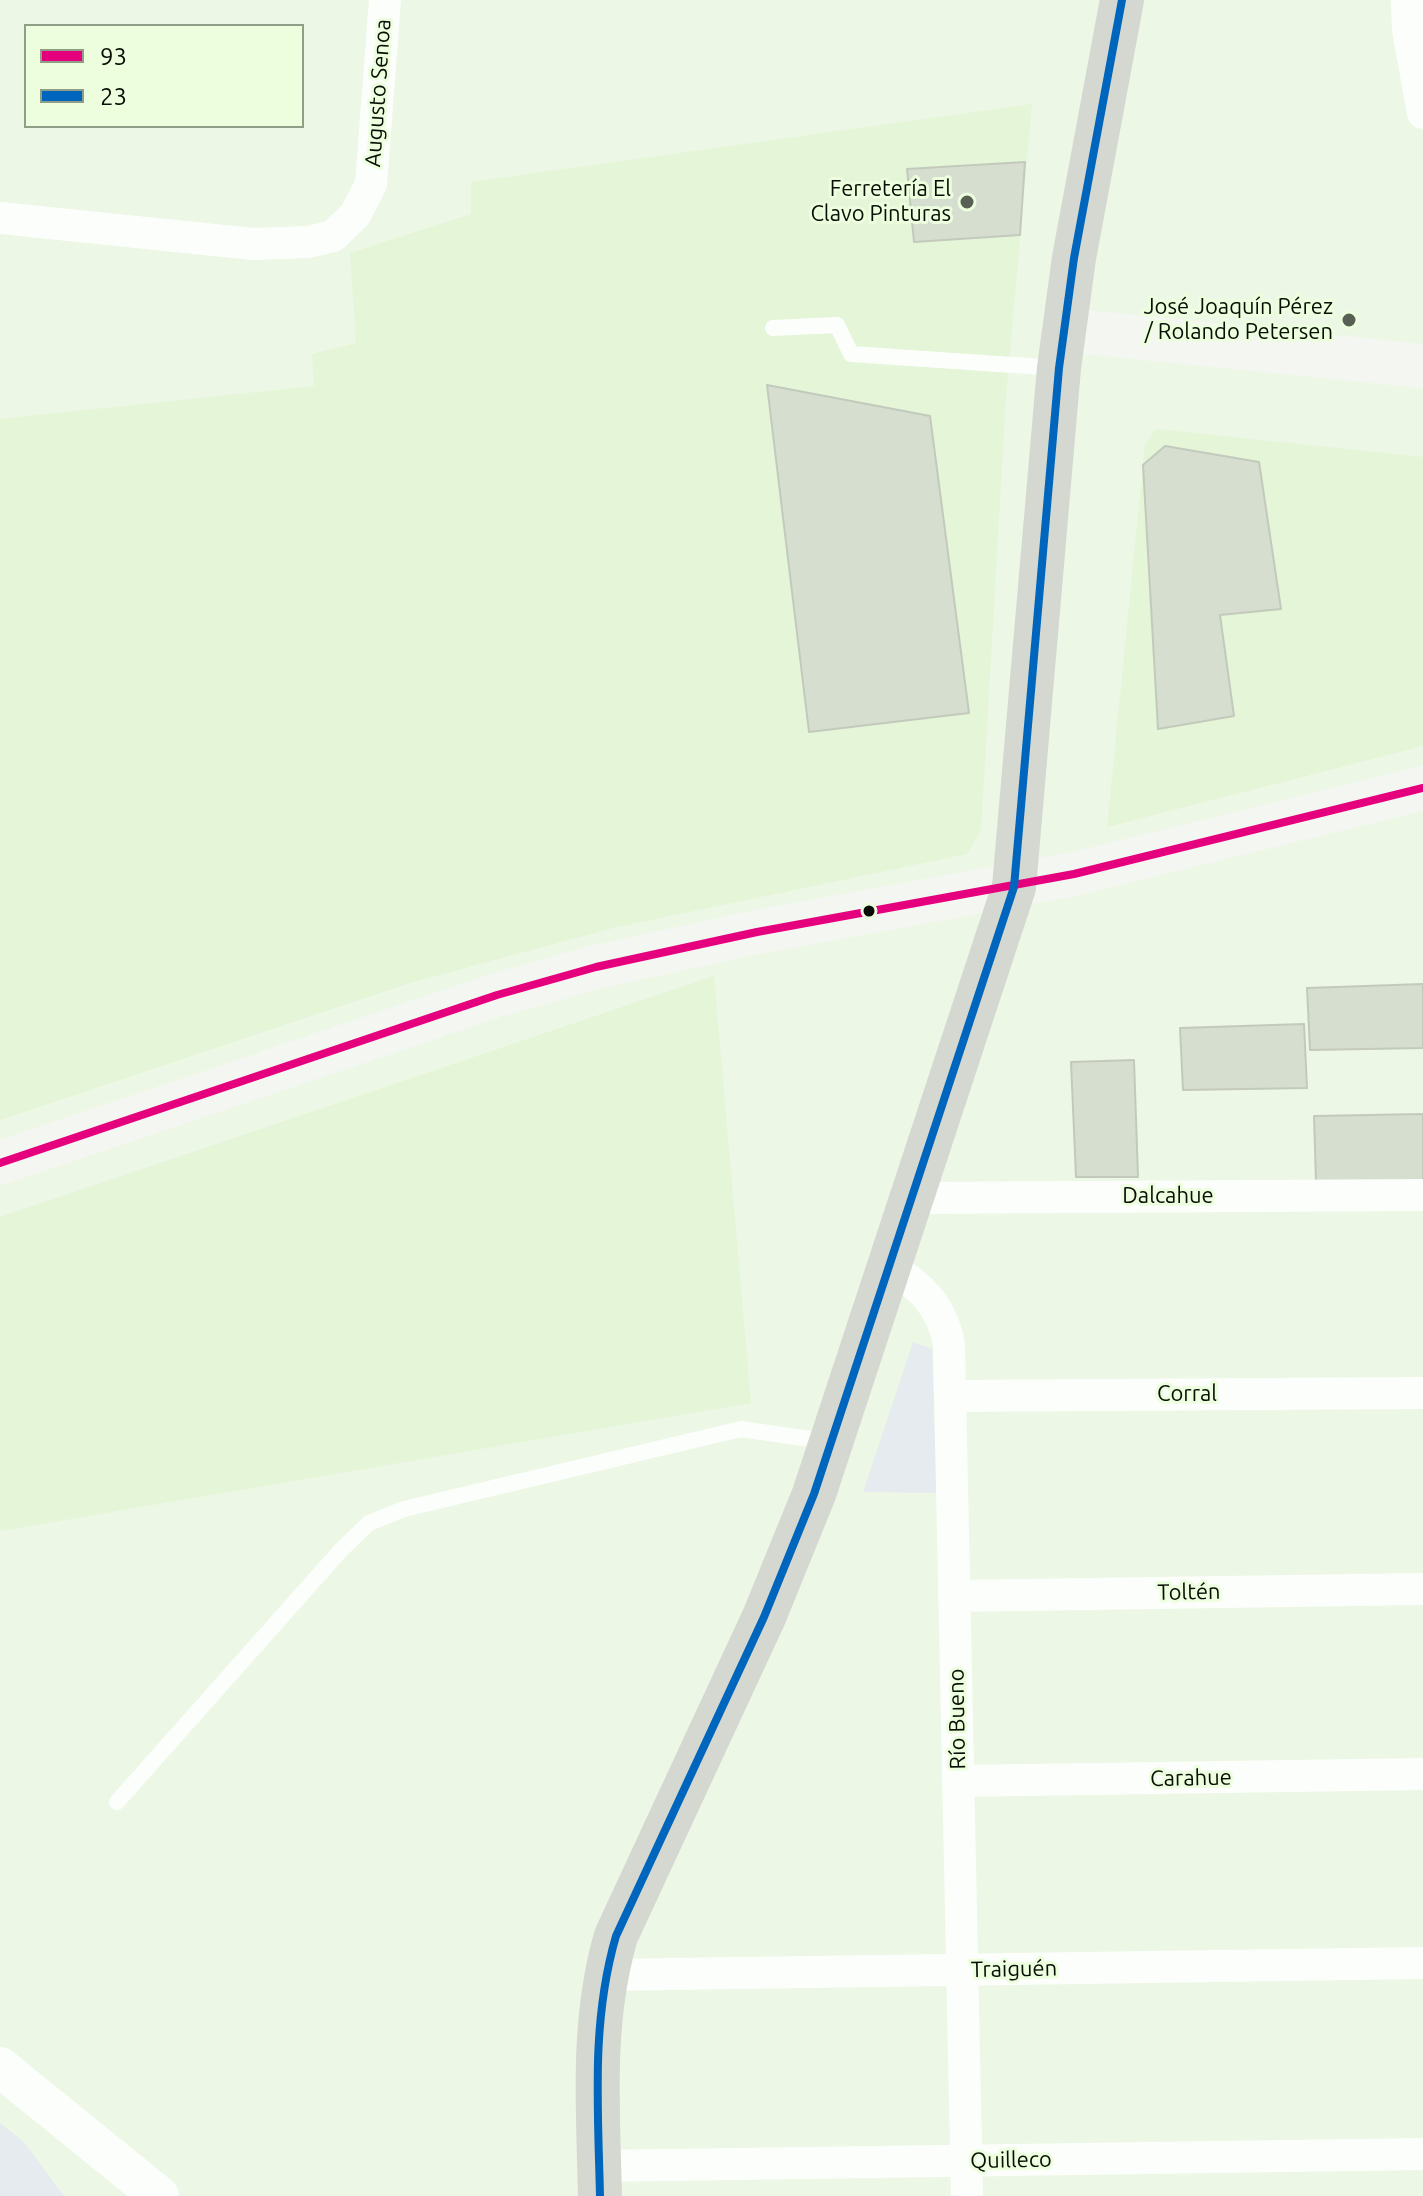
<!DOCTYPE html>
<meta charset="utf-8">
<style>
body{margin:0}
#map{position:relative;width:1423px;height:2196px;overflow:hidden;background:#edf7e5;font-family:Ubuntu,sans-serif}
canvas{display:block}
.legend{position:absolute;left:24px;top:24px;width:280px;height:104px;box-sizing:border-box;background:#ecfede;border:2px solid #919e87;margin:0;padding:10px 14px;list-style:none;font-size:24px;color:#080e05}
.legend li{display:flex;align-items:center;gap:16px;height:40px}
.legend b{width:40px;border:2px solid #919e87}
</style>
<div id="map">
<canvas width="1423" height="2196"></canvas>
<ul class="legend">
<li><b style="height:10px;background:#e5007d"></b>93</li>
<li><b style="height:10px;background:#0065bd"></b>23</li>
</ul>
</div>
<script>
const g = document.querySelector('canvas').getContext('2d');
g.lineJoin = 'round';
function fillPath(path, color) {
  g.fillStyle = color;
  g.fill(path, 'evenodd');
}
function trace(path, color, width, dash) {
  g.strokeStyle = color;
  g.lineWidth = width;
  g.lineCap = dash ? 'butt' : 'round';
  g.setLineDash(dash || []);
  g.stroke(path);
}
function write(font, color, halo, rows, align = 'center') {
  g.font = font + ' Ubuntu,sans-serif';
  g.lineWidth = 6;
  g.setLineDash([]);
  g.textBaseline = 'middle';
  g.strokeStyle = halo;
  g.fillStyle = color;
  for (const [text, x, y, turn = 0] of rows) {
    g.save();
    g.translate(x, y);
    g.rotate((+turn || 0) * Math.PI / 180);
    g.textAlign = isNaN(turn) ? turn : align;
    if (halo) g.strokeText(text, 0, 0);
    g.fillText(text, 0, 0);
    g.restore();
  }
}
fillPath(new Path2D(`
 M1032 104 1006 397 981 831 967 854 617 927 413 982 0 1120V419L314 386 312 354 356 343 350 253 471 214V182Z
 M1156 429 1423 457V746L1107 827 1145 445Z
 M714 976 751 1403 0 1531V1217Z`), '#e4f5d8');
fillPath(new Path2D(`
 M913 1342 932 1349 937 1493 863 1492Z
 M0 2123 24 2142 64 2196H0Z`), '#e6ebf0');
const building = new Path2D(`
 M1025 162 1020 235 914 242 907 169Z
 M767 385 930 416 969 713 809 732Z
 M1165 446 1259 462 1281 609 1220 615 1234 716 1158 729 1143 465Z
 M1423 984V1048L1310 1050 1307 988Z
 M1304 1024 1307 1088 1183 1090 1180 1028Z
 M1134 1060 1138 1177H1076L1071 1062Z
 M1423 1114V1180L1316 1182 1314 1116Z`);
fillPath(building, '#d6ded0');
trace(building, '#c3cabc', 2);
trace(new Path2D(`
 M773 328 837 325 851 354 1057 368
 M117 1802 341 1550 369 1523 404 1509 741 1429 830 1442`), '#fcfefb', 16);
trace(new Path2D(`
 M1407 0 1408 30 1423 113
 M0 218 253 244 308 242 333 236 355 215 371 184 385 0
 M912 1198 1423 1195
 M889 1267C922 1286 942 1307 949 1344L967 2196
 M950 1396 1423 1393
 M954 1596 1423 1589
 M958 1781 1423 1774
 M605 1975 1423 1963
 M600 2166 1423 2154`), '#fcfefb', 32);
trace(new Path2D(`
 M0 2067 159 2196`), '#fcfefb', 40);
trace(new Path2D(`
 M1064 330 1423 366
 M0 1163 497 995 596 967 757 932 1074 874 1423 788`), '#f4f6f2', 44);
trace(new Path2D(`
 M600 2196C598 2107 591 2022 616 1936L764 1617 814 1494 1014 887 1059 368 1074 258 1122 0`), '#d4d8d1', 44);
trace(new Path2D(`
 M0 1163 497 995 596 967 757 932 1074 874 1423 788`), '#e5007d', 8);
trace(new Path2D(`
 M600 2196C598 2107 591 2022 616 1936L764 1617 814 1494 1014 887 1059 368 1074 258 1122 0`), '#0065bd', 8);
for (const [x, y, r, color] of [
 [967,202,8,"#586053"],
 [1349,320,8,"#586053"],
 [869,911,7,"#080e05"]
]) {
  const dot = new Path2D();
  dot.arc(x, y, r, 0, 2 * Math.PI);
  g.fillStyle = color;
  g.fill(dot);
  trace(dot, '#ecfede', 3);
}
write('22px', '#080e05', '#ecfede', [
 ["Augusto Senoa",378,93,-86],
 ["Dalcahue",1168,1196],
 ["Corral",1187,1394],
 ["Toltén",1189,1592,-1],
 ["Río Bueno",957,1719,-91],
 ["Carahue",1191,1778,-1],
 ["Traiguén",1014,1969,-1],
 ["Quilleco",1011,2160,-1]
]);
write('22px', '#080e05', '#ecfede', [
 ["Ferretería El",951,189],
 ["Clavo Pinturas",951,214],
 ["José Joaquín Pérez",1333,307],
 ["/ Rolando Petersen",1333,332]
], 'right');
</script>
